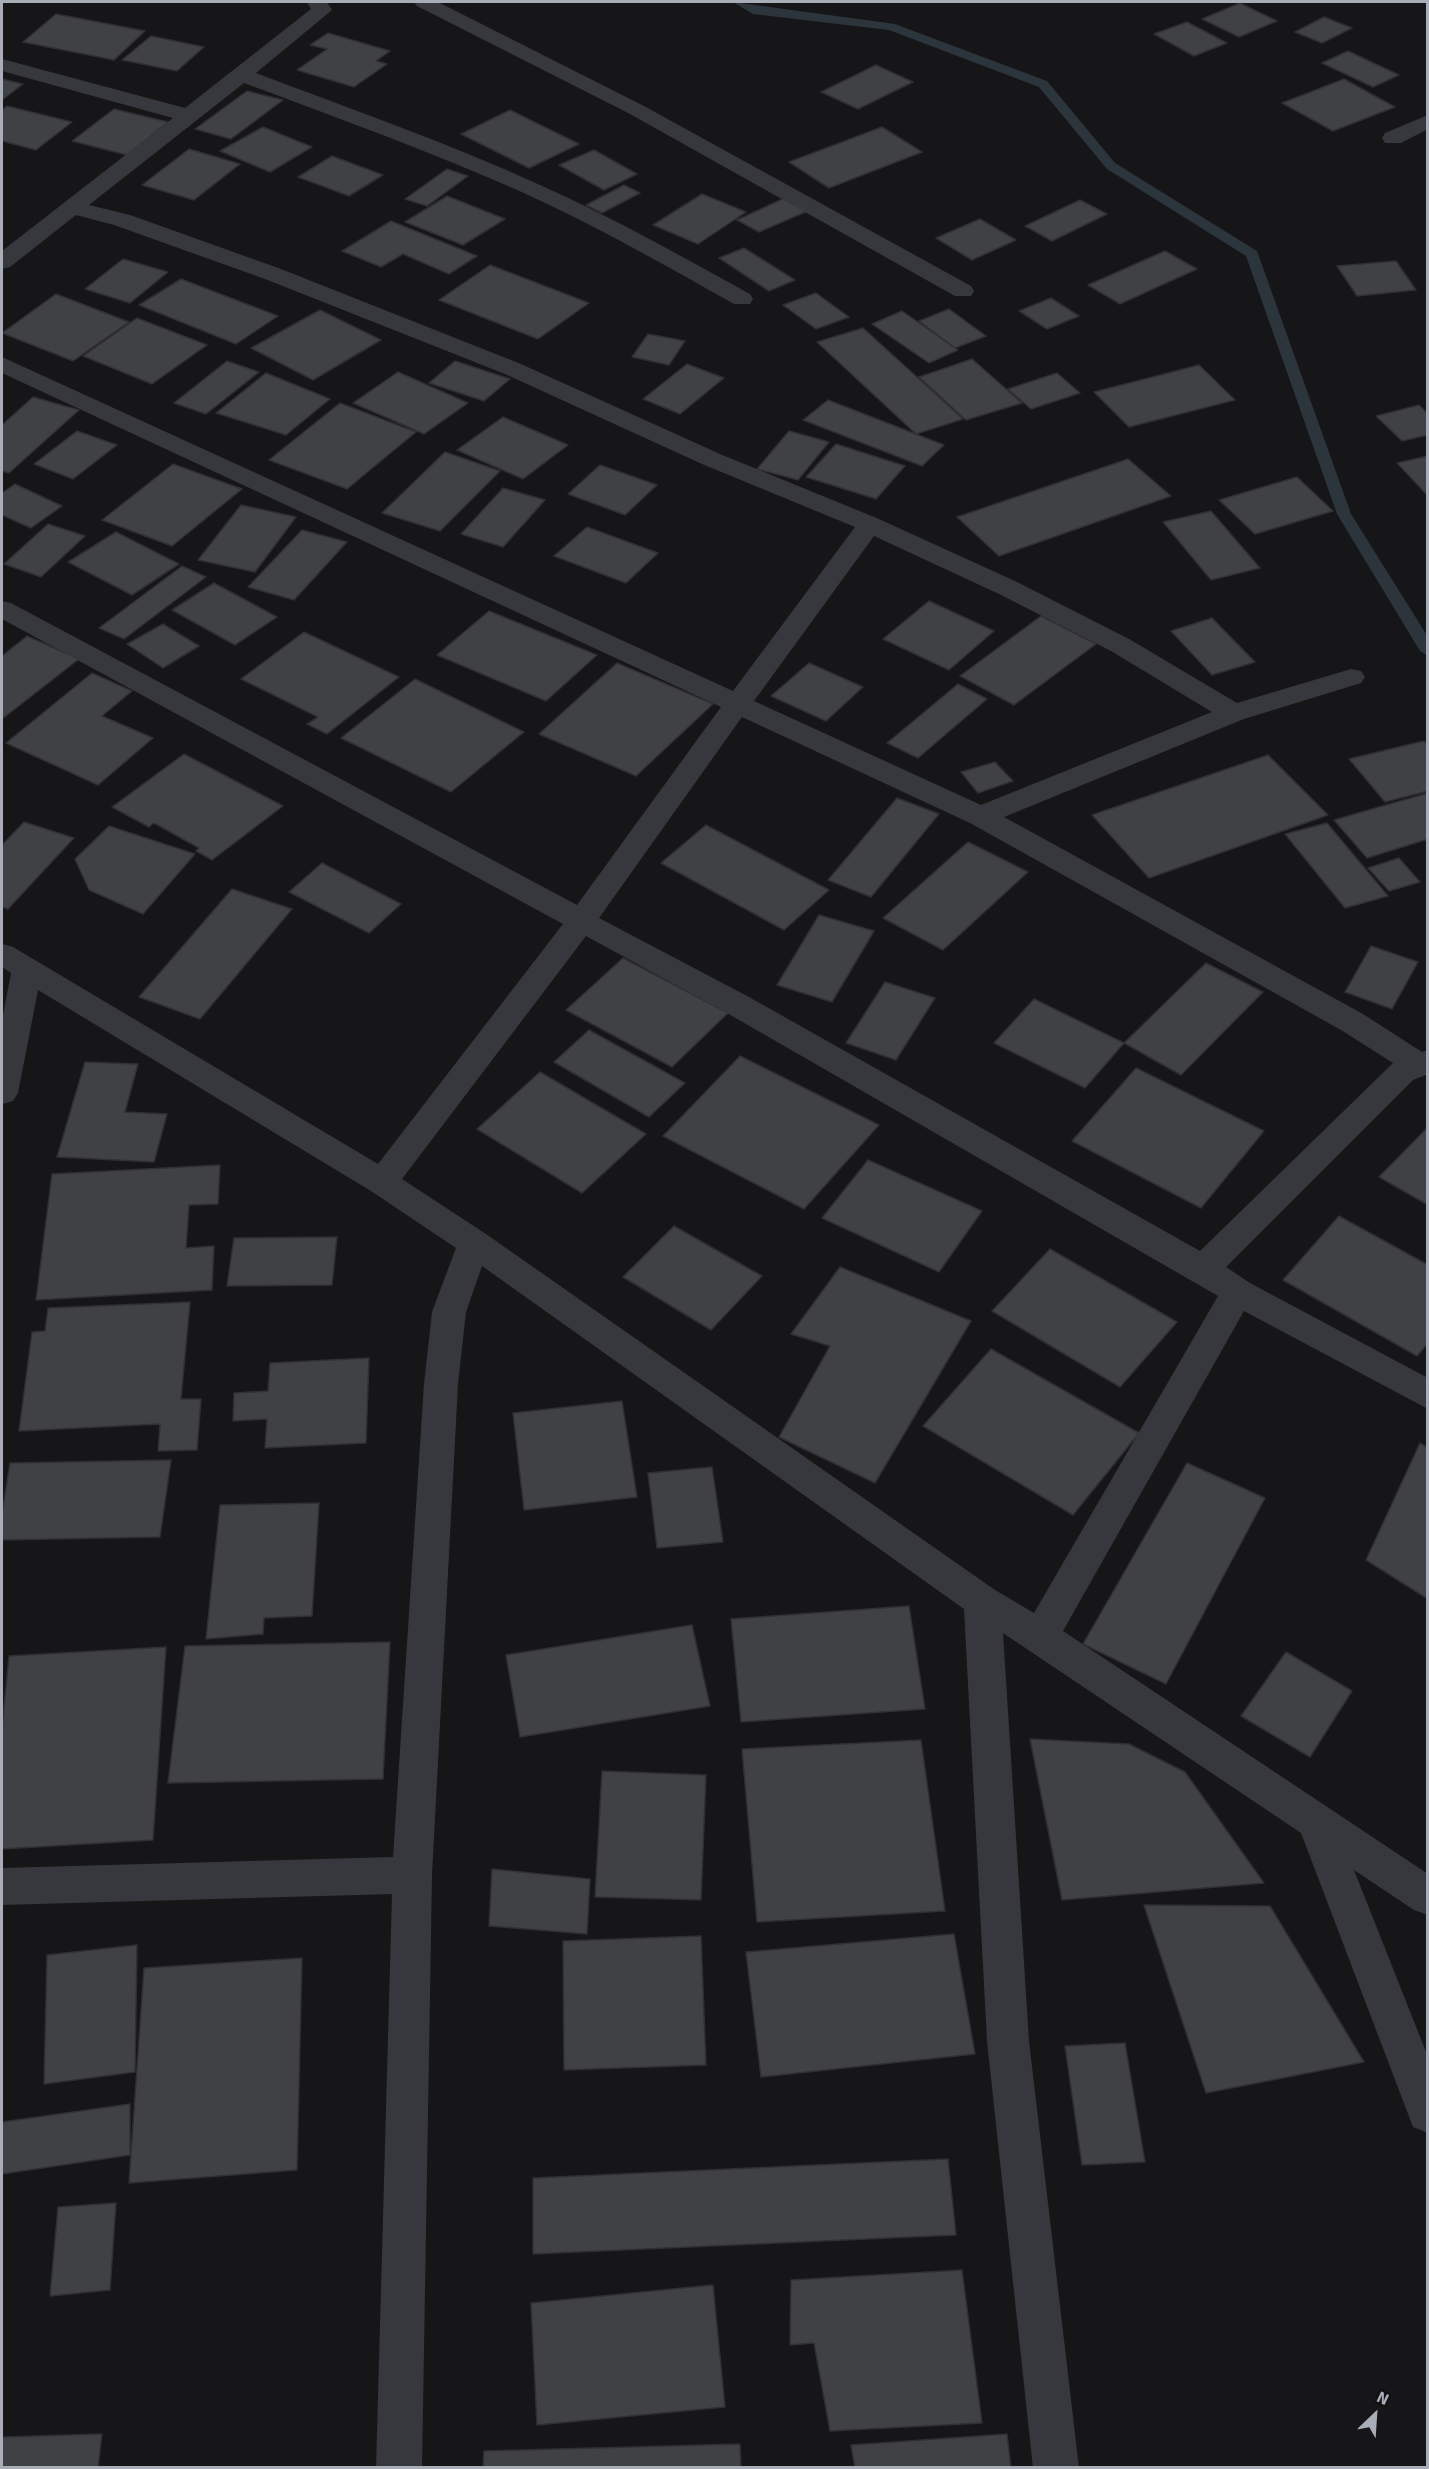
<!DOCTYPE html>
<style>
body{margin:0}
#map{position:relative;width:1429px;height:2469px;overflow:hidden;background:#161618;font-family:Signika,sans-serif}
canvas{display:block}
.frame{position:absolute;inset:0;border:3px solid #a8adb8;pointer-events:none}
.north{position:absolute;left:1345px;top:2385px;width:60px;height:60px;-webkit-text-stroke:4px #111113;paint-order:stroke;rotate:25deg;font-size:16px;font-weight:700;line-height:24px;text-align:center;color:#a8adb8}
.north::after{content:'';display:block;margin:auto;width:21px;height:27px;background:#a8adb8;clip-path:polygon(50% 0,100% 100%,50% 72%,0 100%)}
</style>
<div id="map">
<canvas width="1429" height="2469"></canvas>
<div class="frame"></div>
<div class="north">N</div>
</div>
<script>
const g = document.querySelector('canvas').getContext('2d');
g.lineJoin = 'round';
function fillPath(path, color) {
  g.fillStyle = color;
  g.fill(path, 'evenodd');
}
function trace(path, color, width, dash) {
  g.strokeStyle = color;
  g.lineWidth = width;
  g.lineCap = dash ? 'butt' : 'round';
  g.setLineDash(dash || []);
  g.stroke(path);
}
fillPath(new Path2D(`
 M733 2 895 24 1047 81 1115 163 1257 251 1351 514 1428 637V656L1420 651 1337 514 1246 256 1107 169 1039 87 889 30 753 14Z`), '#2c353c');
const building = new Path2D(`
 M1240 3 1277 21 1239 37 1202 19Z
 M56 14 145 31 114 60 23 42Z
 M1324 17 1352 28 1322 43 1295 32Z
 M1187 22 1227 43 1194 56 1154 34Z
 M328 33 390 51 376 61 387 64 354 87 297 70 327 49 310 45Z
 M151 36 204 47 177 71 122 60Z
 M1348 51 1399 75 1373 87 1322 63Z
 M876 65 913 82 858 109 821 92Z
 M2 79 23 84 2 100Z
 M1344 79 1395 107 1333 131 1282 103Z
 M247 91 283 100 231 139 195 129Z
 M7 106 72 122 36 150 2 141V110Z
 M114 109 168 122 127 155 72 141Z
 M510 110 579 144 529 168 461 134Z
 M263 127 312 147 270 172 220 151Z
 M882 127 922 152 829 188 789 162Z
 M189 149 240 164 194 200 142 185Z
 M594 150 637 174 604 190 559 165Z
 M332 156 383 175 349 196 298 177Z
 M447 169 468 176 427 206 405 199Z
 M624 185 640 193 602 213 586 205Z
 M702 194 746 212 698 244 653 225Z
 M447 196 505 219 463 245 405 222Z
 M787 197 810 210 759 232 737 220Z
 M1080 200 1107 214 1052 241 1025 226Z
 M980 219 1016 240 972 260 936 238Z
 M391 221 477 256 449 274 403 254 381 267 342 251Z
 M744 248 795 280 769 291 719 258Z
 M1165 251 1197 269 1120 304 1088 285Z
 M123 259 168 272 130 303 85 289Z
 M1396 261 1416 290 1357 296 1337 266Z
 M490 265 589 303 538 339 439 300Z
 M181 279 278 316 236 344 139 305Z
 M816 293 849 317 816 329 783 305Z
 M56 294 129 322 73 361 2 333Z
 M1051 298 1079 316 1047 329 1019 311Z
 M949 309 986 336 955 348 919 321Z
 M320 310 381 340 313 380 251 348Z
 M902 311 958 350 929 363 872 324Z
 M137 318 207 345 152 384 83 356Z
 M863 328 963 419 916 434 817 342Z
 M648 334 685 341 669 365 632 357Z
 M972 359 1022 403 966 420 919 377Z
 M227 361 259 372 206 414 174 403Z
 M455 361 510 379 484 401 429 383Z
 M687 364 724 378 680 414 643 399Z
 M1199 365 1235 400 1129 427 1094 392Z
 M398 372 468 403 424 434 353 403Z
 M266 373 330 399 286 435 216 413Z
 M1057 373 1080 393 1031 409 1008 389Z
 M33 397 79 410 9 473 2 471V425Z
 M828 400 944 445 922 466 803 420Z
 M340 403 416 432 347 489 269 460Z
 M1419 405 1428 414V435L1402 441 1376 416Z
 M503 417 568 445 523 479 457 450Z
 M77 431 117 445 73 479 34 464Z
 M789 431 829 442 798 480 757 469Z
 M836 444 905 466 876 499 806 477Z
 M445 452 500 471 440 531 382 513Z
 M1428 456V496L1397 463Z
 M1128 459 1171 496 999 556 957 517Z
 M173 464 242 489 172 546 102 520Z
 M600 465 657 485 625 515 568 494Z
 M1297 477 1333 511 1255 534 1219 500Z
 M15 484 62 506 31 528 2 515V493Z
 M503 488 545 500 503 547 461 534Z
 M241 505 296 517 255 572 198 560Z
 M1211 511 1260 568 1211 580 1163 522Z
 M48 524 85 536 41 577 4 564Z
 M587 527 658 553 626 583 554 556Z
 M302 530 347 542 294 600 248 587Z
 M116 532 179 564 132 595 68 562Z
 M182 566 206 577 124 639 99 628Z
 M214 583 277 617 235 645 172 610Z
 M929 601 994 631 949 670 883 639Z
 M489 611 597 655 546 701 437 655Z
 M1041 616 1096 644 1014 705 960 676Z
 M1212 618 1255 662 1212 675 1171 631Z
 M163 624 199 646 163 668 127 644Z
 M304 632 399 677 327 734 307 724 318 717 241 679Z
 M27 636 79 659 2 719V656Z
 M617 663 713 704 636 776 539 734Z
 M809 663 863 687 826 721 771 696Z
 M92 673 132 691 102 716 153 738 98 785 6 743Z
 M415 679 524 732 451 792 341 738Z
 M958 684 987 699 918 758 887 743Z
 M1424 741 1428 745V791L1385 802 1349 759Z
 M184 754 283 806 212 860 196 851 199 848 154 823 149 827 112 807Z
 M1268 755 1328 815 1149 878 1092 815Z
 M995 762 1013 781 978 793 961 772Z
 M1428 793V839L1367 858 1334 820Z
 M897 798 939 814 871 897 828 880Z
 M24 822 74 838 8 909 2 907V845Z
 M1327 823 1388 896 1345 908 1285 834Z
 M706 825 829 890 784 930 661 863Z
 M109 826 195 854 143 914 89 890 75 859Z
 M968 842 1028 872 943 950 883 918Z
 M1399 858 1420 882 1389 891 1368 868Z
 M322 863 401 904 369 933 289 892Z
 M232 889 292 909 200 1019 139 997Z
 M819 915 874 931 832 1002 777 985Z
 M1371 946 1418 962 1392 1009 1345 992Z
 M623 958 728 1013 672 1067 566 1010Z
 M1206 963 1263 992 1181 1075 1124 1043Z
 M885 982 935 998 896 1060 846 1043Z
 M1034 999 1124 1043 1085 1088 994 1043Z
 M589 1030 685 1083 649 1117 554 1062Z
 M740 1056 879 1125 804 1209 663 1136Z
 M85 1062 138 1064 125 1112 167 1114 154 1162 57 1157Z
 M1136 1068 1264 1131 1201 1208 1072 1141Z
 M540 1072 646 1134 582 1193 477 1129Z
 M1428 1127V1205L1379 1177Z
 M868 1160 982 1211 939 1272 822 1218Z
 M220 1165 218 1204 189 1205 186 1248 214 1246 212 1290 36 1300 52 1174Z
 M1339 1216 1428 1265V1343L1417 1356 1283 1280Z
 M674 1226 762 1276 711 1330 623 1277Z
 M337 1237 332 1285 227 1286 234 1238Z
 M1050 1249 1177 1322 1120 1387 992 1311Z
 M840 1267 971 1321 875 1483 779 1437 830 1346 791 1334Z
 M190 1302 181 1399H201L197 1450 158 1451 160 1424 19 1431 32 1332 45 1331 48 1308Z
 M991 1349 1139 1433 1073 1515 923 1426Z
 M369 1358 366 1443 265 1448 267 1419 233 1421 234 1393 268 1391 270 1363Z
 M622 1401 637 1497 524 1510 513 1413Z
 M1420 1443 1428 1448V1599L1366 1560Z
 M171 1460 160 1537 2 1540V1513L10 1463Z
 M1187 1463 1265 1498 1166 1684 1083 1644Z
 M712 1467 723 1542 657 1548 648 1473Z
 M319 1503 312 1616 264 1618 263 1634 206 1639 220 1505Z
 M909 1606 925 1709 741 1722 731 1619Z
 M692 1625 710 1706 520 1737 506 1655Z
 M390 1642 383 1779 168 1783 185 1646Z
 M166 1647 153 1840 2 1849V1727L9 1656Z
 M1286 1652 1352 1691 1310 1757 1241 1716Z
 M1030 1739 1129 1744 1185 1772 1264 1883 1062 1900Z
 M921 1740 945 1911 757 1922 742 1749Z
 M602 1771 706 1775 701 1900 595 1897Z
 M492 1869 590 1879 587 1934 489 1926Z
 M1144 1905 1270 1906 1364 2062 1206 2093Z
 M954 1934 975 2054 761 2077 746 1952Z
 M701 1936 706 2065 564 2070 563 1941Z
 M137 1945 135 2072 44 2084 47 1955Z
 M302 1958 297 2170 129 2183 144 1968Z
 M1125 2043 1145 2162 1082 2165 1065 2046Z
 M130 2104V2155L2 2174V2122Z
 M948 2159 956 2235 533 2254V2178Z
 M116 2203 110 2290 50 2296 58 2207Z
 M962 2270 982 2423 830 2431 814 2343 790 2345 791 2280Z
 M713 2285 725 2407 537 2425 531 2303Z
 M102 2434 98 2468H2V2437Z
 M1007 2434 1011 2468H855L851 2445Z
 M740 2444 741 2468H483L484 2451Z`);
fillPath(building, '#404145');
trace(building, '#303034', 1.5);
fillPath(new Path2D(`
 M307 2H327L332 10 256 73C351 109 448 143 540 185 612 217 681 256 750 294L753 299 750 304H734C665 265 596 226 524 193 432 152 338 118 244 83L89 205 130 215 281 269 521 364 720 454 879 519 1017 582 1129 639 1237 703 1351 669 1361 671 1365 677 1361 683 1244 719 1004 817 1363 1014 1422 1052 1428 1050V1074L1413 1080 1226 1267 1250 1283 1428 1378V1409L1244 1311 1063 1631 1428 1874V1915L1414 1910 1354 1870 1428 2057V2133L1413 2127 1301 1833 1003 1633 1029 2041 1079 2468H1033L987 2041 964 1609 482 1266 466 1312 458 1384 432 1875 422 2468H376L392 1894 2 1905V1868L393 1857 424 1384 432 1312 456 1248 371 1191 38 990 18 1093 13 1101 2 1104V1020L11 973 2 967V944L13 947 378 1164 563 924 2 619V601L11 603 577 905 721 707 2 373V357L733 691 855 527 702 464 505 374 265 279 114 225 76 215 10 267 2 269V251L173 118 2 71V59L185 108 311 9ZM874 536 999 594 1111 651 1212 712 981 805 754 701ZM742 717 970 823 1341 1030 1393 1063 1200 1251 749 997 599 918ZM586 936 727 1013 1218 1296 1034 1613 995 1590 486 1234 402 1179Z
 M414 2H438L644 106 971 286 974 291 971 296H955L630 114 417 6Z
 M1428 115V129L1401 143H1385L1382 138 1385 133Z`), '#37383d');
</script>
